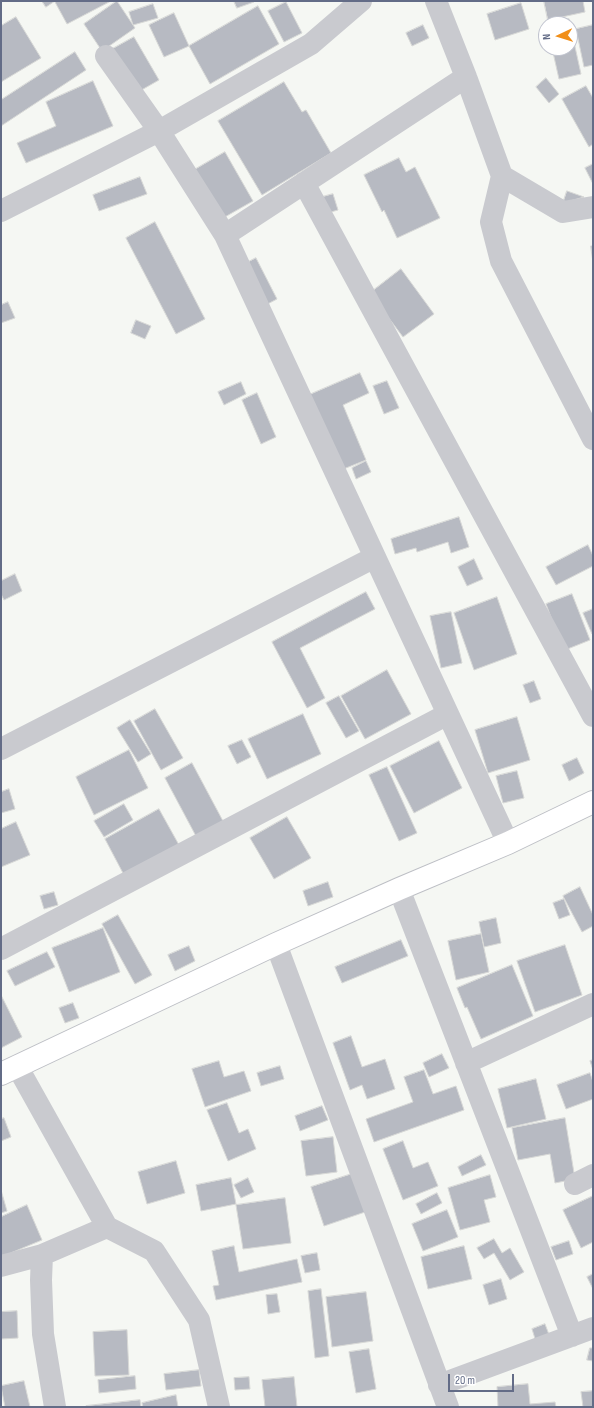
<!DOCTYPE html>
<style>
body{margin:0}
#map{position:relative;width:594px;height:1408px;overflow:hidden;background:#f5f7f3;font-family:"Sofia Sans Condensed",sans-serif}
canvas{display:block}
.frame{position:absolute;inset:0;border:2px solid #636c87;pointer-events:none}
.north{position:absolute;left:538px;top:16px;width:40px;height:40px;box-sizing:border-box;background:#fff;border:1px solid #c1c4cf;border-radius:50%;rotate:266deg;font-size:11px;font-weight:700;line-height:16px;text-align:center;color:#636c87}
.north::after{content:'';display:block;margin:auto;width:14px;height:18px;background:#f18f19;clip-path:polygon(50% 0,100% 100%,50% 72%,0 100%)}
.scale{position:absolute;left:448px;top:1374px;width:66px;height:18px;box-sizing:border-box;border:2px solid #636c87;border-top:0;padding-left:5px;font-size:12px;line-height:14px;white-space:nowrap;color:#636c87;-webkit-text-stroke:3px #fff;paint-order:stroke}
</style>
<div id="map">
<canvas width="594" height="1408"></canvas>
<div class="frame"></div>
<div class="north">N</div>
<div class="scale">20 m</div>
</div>
<script>
const g = document.querySelector('canvas').getContext('2d');
g.lineJoin = 'round';
function fillPath(path, color) {
  g.fillStyle = color;
  g.fill(path, 'evenodd');
}
function trace(path, color, width, dash) {
  g.strokeStyle = color;
  g.lineWidth = width;
  g.lineCap = dash ? 'butt' : 'round';
  g.setLineDash(dash || []);
  g.stroke(path);
}
const building = new Path2D(`
 M42 1H55L46 7Z
 M56 1H111L67 24 55 2Z
 M117 1 135 28 102 51 84 24Z
 M234 1H254V2L237 8Z
 M544 1H583L585 12 548 20Z
 M286 2 302 33 284 42 268 11Z
 M521 3 529 29 495 40 487 14Z
 M153 4 158 18 133 25 129 12Z
 M258 6 279 44 210 84 189 46Z
 M174 13 189 46 164 57 149 25Z
 M16 17 41 58 1 82V26Z
 M569 19 570 24H549Z
 M570 24 581 74 559 79 552 48H570Z
 M423 25 429 38 412 46 406 33Z
 M593 25V65L584 67 576 29Z
 M134 37 159 80 131 96 107 52Z
 M75 52 86 70 1 126V100Z
 M546 78 559 94 549 103 536 87Z
 M93 81 113 126 26 163 17 143 56 126 46 102Z
 M284 82 302 112 306 110 331 153 262 195 218 121Z
 M586 86 593 98V144L589 147 562 99Z
 M225 152 253 201 216 222 189 173Z
 M399 158 406 172 415 167 440 218 397 238 384 210 382 212 364 175Z
 M593 164V184L585 168Z
 M140 177 147 194 99 211 93 195Z
 M567 191 584 197 563 203Z
 M333 194 338 210 320 215 315 199Z
 M155 222 205 319 176 334 126 238Z
 M591 246H593V262Z
 M256 258 277 299 260 308 239 267Z
 M401 269 434 314 403 337 370 293Z
 M8 302 15 318 1 323V305Z
 M136 320 151 326 145 339 131 333Z
 M360 373 369 393 343 405 366 460 341 470 309 395Z
 M387 381 399 408 384 414 373 386Z
 M241 382 246 394 224 405 218 392Z
 M257 393 276 437 261 444 242 400Z
 M366 461 371 472 356 479 352 468Z
 M459 517 469 547 451 553 448 542 417 552 416 548 395 554 391 539Z
 M588 545 593 556V566L556 585 546 567Z
 M474 559 483 579 467 586 458 567Z
 M15 574 22 591 4 600 1 594V581Z
 M366 592 375 609 300 648 325 698 307 708 272 642Z
 M572 594 590 640 560 652 558 636 546 604Z
 M497 597 517 654 474 670 454 613Z
 M593 609V633L592 634 583 613Z
 M451 612 462 663 441 668 430 616Z
 M387 670 411 714 365 739 341 696Z
 M534 681 541 699 530 703 523 685Z
 M339 696 359 731 346 738 326 703Z
 M155 709 183 758 161 770 134 721Z
 M303 714 321 754 267 779 248 739Z
 M517 717 530 760 488 773 475 730Z
 M130 720 151 754 138 762 117 728Z
 M242 740 251 757 237 764 228 746Z
 M439 741 462 788 414 813 390 766Z
 M129 750 148 788 94 815 76 777Z
 M577 758 584 773 569 781 562 765Z
 M192 763 224 823 197 838 165 778Z
 M387 767 417 833 399 841 369 775Z
 M517 771 524 798 503 803 496 776Z
 M9 789 15 809 1 813V792Z
 M124 804 133 820 104 837 94 821Z
 M159 809 179 845 124 875 105 839Z
 M287 817 311 858 274 879 250 838Z
 M16 822 30 855 1 867V829Z
 M328 882 333 897 308 906 303 891Z
 M580 887 593 915V926L582 932 563 896Z
 M54 892 58 905 44 909 40 896Z
 M564 899 570 915 559 919 553 903Z
 M118 915 152 975 135 984 102 924Z
 M496 918 501 943 484 947 479 922Z
 M103 928 120 972 69 992 52 948Z
 M481 934 489 972 456 980 448 941Z
 M401 940 408 956 342 983 335 967Z
 M565 945 582 995 535 1012 517 961Z
 M189 946 195 961 175 971 168 955Z
 M47 952 55 967 15 986 7 971Z
 M512 965 533 1016 481 1039 467 1007 465 1008 457 988Z
 M1 995 22 1037 1 1048Z
 M73 1003 79 1018 65 1023 59 1008Z
 M351 1036 362 1067 385 1059 395 1089 367 1099 362 1085 350 1090 333 1043Z
 M442 1054 449 1068 429 1077 423 1063Z
 M593 1060V1070L590 1061Z
 M219 1061 224 1077 244 1071 251 1091 205 1107 192 1069Z
 M280 1066 284 1079 261 1086 257 1073Z
 M424 1070 433 1094 456 1086 464 1110 374 1142 366 1119 413 1102 404 1077Z
 M590 1073 593 1082V1099L566 1109 557 1085Z
 M536 1079 546 1119 507 1128 498 1089Z
 M227 1103 239 1133 248 1129 256 1149 228 1161 207 1110Z
 M322 1106 328 1120 300 1131 295 1116Z
 M4 1118 11 1137 1 1141V1119Z
 M565 1118 575 1179 555 1183 550 1154 518 1160 512 1128Z
 M333 1137 337 1172 306 1176 301 1141Z
 M403 1141 413 1168 428 1162 438 1186 403 1200 383 1149Z
 M481 1155 486 1165 462 1176 458 1167Z
 M176 1161 185 1193 147 1204 138 1172Z
 M358 1172 371 1210 324 1226 311 1187Z
 M490 1175 496 1197 484 1200 490 1222 460 1230 448 1188Z
 M231 1178 236 1204 201 1211 196 1185Z
 M248 1178 254 1192 241 1198 234 1185Z
 M1 1190 7 1211 1 1213Z
 M437 1193 442 1203 421 1214 416 1204Z
 M593 1196V1242L581 1248 563 1210Z
 M285 1198 291 1243 243 1249 236 1205Z
 M27 1205 42 1240 1 1257V1217Z
 M447 1210 458 1237 423 1251 412 1224Z
 M494 1239 502 1253 510 1248 524 1272 510 1280 494 1253 484 1259 477 1248Z
 M569 1241 573 1254 556 1260 551 1247Z
 M234 1246 239 1272 297 1259 302 1282 216 1300 213 1286 219 1285 212 1251Z
 M464 1246 472 1279 428 1289 421 1257Z
 M317 1253 320 1270 305 1273 301 1256Z
 M593 1274V1289L587 1277Z
 M501 1279 507 1299 489 1305 483 1285Z
 M321 1289 329 1356 315 1358 308 1291Z
 M366 1292 373 1341 332 1347 326 1297Z
 M277 1294 280 1312 268 1314 266 1295Z
 M17 1311 18 1338 1 1339V1312Z
 M545 1324 551 1340 537 1345 532 1329Z
 M127 1330 129 1375 95 1376 93 1332Z
 M590 1348H593V1361L587 1360Z
 M369 1349 376 1389 356 1393 349 1352Z
 M199 1370 201 1386 166 1390 164 1374Z
 M135 1376 136 1389 99 1393 98 1380Z
 M249 1377 250 1389 235 1390 234 1378Z
 M294 1377 297 1407H265L262 1380Z
 M24 1381 30 1407H5L1 1386Z
 M528 1384 530 1404 555 1402 556 1407H498L497 1387Z
 M593 1391V1407H583L581 1392Z
 M176 1395 178 1407H143L142 1403Z
 M140 1400 141 1407H86V1406Z`);
fillPath(building, '#b7bac2');
trace(building, '#d7d8d6', 1);
const secondary = new Path2D(`
 M1 1074 276 944 399 889 508 843 593 802`);
trace(secondary, '#bdbfc5', 24);
trace(new Path2D(`
 M436 1 466 77 502 176 563 212 593 207
 M106 56 159 131 225 235 508 843
 M502 176 491 222 501 261 593 439
 M304 183 593 716
 M1 211 159 131 311 44 361 1
 M225 235 466 77
 M1 749 375 557
 M399 889 572 1336
 M276 944 448 1407
 M1 949 448 714
 M466 1063 593 1004
 M17 1066 107 1227 154 1251 199 1320 219 1407
 M575 1184 593 1175
 M42 1255 41 1280 43 1334 55 1407
 M1 1266 42 1255 107 1227
 M439 1385 593 1328`), '#c9cacf', 22);
trace(secondary, '#fff', 22);
</script>
